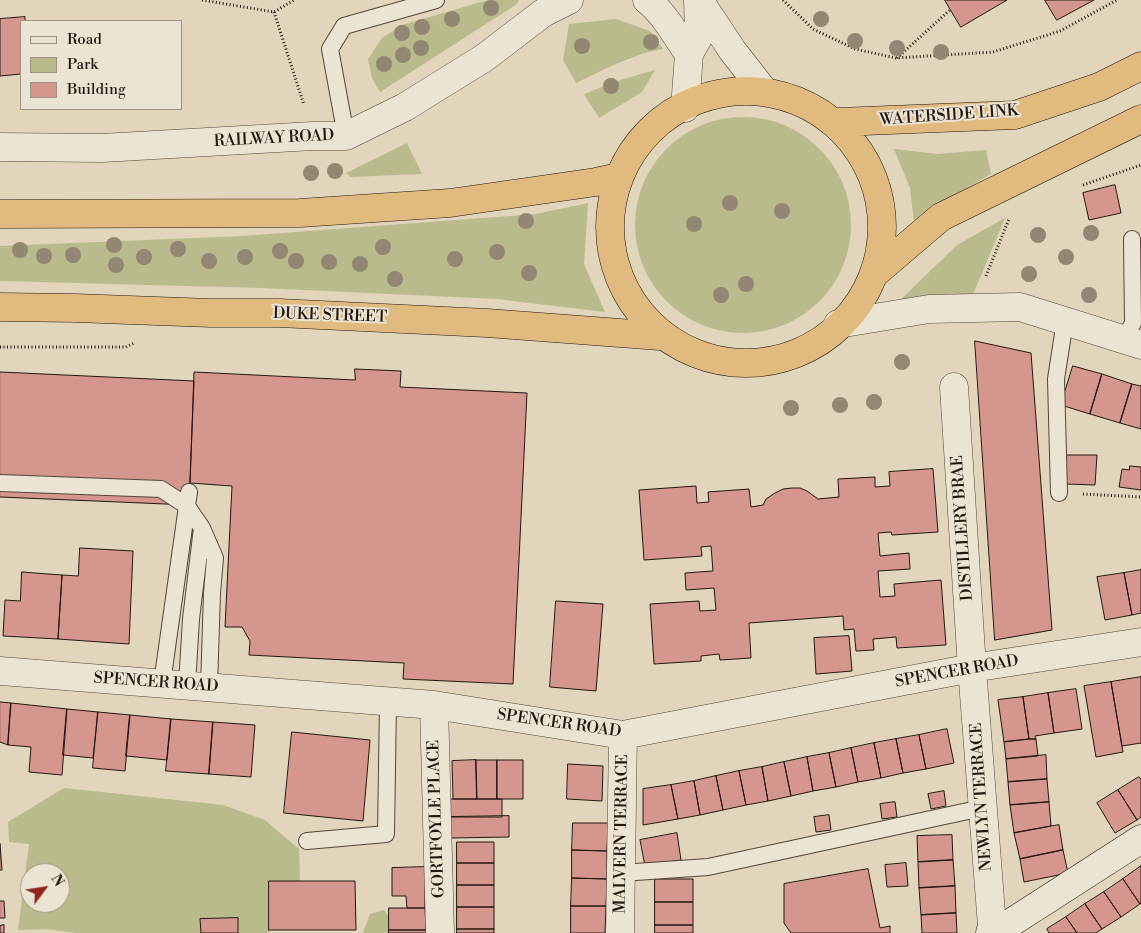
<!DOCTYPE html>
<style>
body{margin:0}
#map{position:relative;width:1141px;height:933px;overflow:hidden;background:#e1d5bc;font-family:"Libre Bodoni",serif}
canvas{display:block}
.legend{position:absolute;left:20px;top:20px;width:162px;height:90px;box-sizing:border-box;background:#ece4d3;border:1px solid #9c9285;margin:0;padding:6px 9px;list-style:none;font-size:15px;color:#231710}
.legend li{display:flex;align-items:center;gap:10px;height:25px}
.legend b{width:25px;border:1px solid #9c9285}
.north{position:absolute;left:20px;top:863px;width:50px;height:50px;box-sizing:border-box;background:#ece4d3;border:1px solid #9c9285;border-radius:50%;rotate:59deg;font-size:14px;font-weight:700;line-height:20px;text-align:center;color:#231710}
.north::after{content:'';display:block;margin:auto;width:18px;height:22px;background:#8f2418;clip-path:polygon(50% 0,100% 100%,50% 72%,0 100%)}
</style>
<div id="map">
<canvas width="1141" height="933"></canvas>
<ul class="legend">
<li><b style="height:6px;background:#ece4d3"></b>Road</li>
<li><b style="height:14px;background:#b9bb8c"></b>Park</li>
<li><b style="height:14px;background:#d5978d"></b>Building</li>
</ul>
<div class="north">N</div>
</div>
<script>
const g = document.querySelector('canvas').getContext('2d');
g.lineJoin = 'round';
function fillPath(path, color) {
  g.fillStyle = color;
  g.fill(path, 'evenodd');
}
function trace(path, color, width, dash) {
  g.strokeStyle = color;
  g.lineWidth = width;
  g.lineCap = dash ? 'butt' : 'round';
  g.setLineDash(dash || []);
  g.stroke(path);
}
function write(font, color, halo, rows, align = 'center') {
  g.font = font + ' "Libre Bodoni",serif';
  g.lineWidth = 4;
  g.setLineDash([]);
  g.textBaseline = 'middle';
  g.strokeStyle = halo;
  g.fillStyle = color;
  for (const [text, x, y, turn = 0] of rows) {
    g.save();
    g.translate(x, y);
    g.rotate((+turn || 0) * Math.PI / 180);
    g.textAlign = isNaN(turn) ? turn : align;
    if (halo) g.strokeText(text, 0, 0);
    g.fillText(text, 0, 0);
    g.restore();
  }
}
fillPath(new Path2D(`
 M488 0H519L517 4 380 92 372 78 368 59 382 38 402 25Z
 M616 19 650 31 663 49 644 53 611 66 576 83 563 60 569 24Z
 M655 70 642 92 599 118 584 94 617 81Z
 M635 225a108 108 0 1 1 216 0a108 108 0 1 1-216 0Z
 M407 143 422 174 351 177 346 173Z
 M894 149 938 154 986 150 991 174 942 203 914 222 910 188Z
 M588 203 584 264 605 312 497 299 261 288 0 281V246L242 236 536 214Z
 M1005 218 969 304 899 301 957 245Z
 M64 788 223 805 265 820 299 849 300 881H269V930L270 933H238L237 918 201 919V933H76L46 929 18 930 29 844 9 842 8 822ZM30 873H60V903H30Z
 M384 910 389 917V933H363L370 914Z`), '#b9bb8c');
const building = new Path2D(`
 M945 0H1007L961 27Z
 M1045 0H1094L1057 20Z
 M25 17V21H21V74L0 76V19Z
 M1115 185 1121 213 1089 220 1083 193Z
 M975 341 1031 353 1052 630 995 640Z
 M1073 366 1102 374 1090 414 1061 405Z
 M355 369 401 371 400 387 527 393 513 684 403 679 404 663 249 655 250 641 242 627H225L232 486 190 483 194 372 355 380Z
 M0 372 194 381 189 505 0 497Z
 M1102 374 1132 384 1120 423 1090 414Z
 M1132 384 1141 386V429L1120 423Z
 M1067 455H1097L1095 485 1066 484Z
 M1130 466 1141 467V490L1119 487 1122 469 1129 470Z
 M933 469 938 532 892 535 891 532 878 533 880 556 909 553 910 569 878 571 880 597 895 596 894 584 941 580 946 645 897 648 896 637 873 639 874 650 856 651 854 629 844 630 843 616 749 623 751 658 720 660 719 654 701 656V661L654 664 650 604 699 601 700 611 716 610 714 588 686 590 685 573 713 571 711 546 701 547 702 556 644 560 639 490 696 486 697 503 709 502 708 492 749 489 751 507 763 505 766 499 775 493 783 489 792 488H800L807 491 818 499 839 497 838 479 875 477V487L890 486 889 472Z
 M80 548 133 551 129 644 58 639 62 575 78 576Z
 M1141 570V613L1132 615 1124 573Z
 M22 572 62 575 58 639 3 636 5 600 20 601Z
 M1124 573 1132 615 1105 620 1097 577Z
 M556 601 603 604 596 691 550 687Z
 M849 636 852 671 816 674 814 638Z
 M1141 677V743L1122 746 1111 682Z
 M1111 682 1123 752 1096 757 1084 686Z
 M1076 689 1082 729 1054 733 1048 693Z
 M1048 693 1054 733 1035 736 1036 739H1029L1023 697Z
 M1023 697 1029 739 1004 742 998 700Z
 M0 702 11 703 8 745 0 742Z
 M11 703 67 709 62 775 29 772 31 747 8 745Z
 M67 709 98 712 93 758 63 755Z
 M98 712 130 715 125 771 93 768Z
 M130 715 171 719 167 760 126 756Z
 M171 719 213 722 209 774 166 771Z
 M213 722 255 725 251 777 209 774Z
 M947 729 954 763 926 769 919 735Z
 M292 732 370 740 363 821 284 813Z
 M919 735 926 769 903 773 896 739Z
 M896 739 903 773 881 778 874 743Z
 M1029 739H1036L1038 756 1006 759 1004 742Z
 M874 743 881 778 858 782 851 748Z
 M851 748 858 782 836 787 829 753Z
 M829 753 836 787 813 791 807 757Z
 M1046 755 1047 779 1008 782 1006 759Z
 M807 757 813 791 791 796 784 762Z
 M476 760 477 799H453L452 761Z
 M476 760H497V799H477Z
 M497 760H523V799H497Z
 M784 762 791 796 768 801 762 767Z
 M568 764 603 766 602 801 567 799Z
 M762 767 768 801 746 805 739 771Z
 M739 771 746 805 723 810 716 776Z
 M716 776 723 810 700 815 694 781Z
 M1139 777 1141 779V817L1137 820 1118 790Z
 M1047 779 1049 802 1010 805 1008 782Z
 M694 781 700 815 678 819 671 785Z
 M671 785 678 819 643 825V789Z
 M1118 790 1137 820 1115 833 1097 803Z
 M944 791 946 806 931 809 928 794Z
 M450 799H502V817H450Z
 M895 802 897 817 882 819 880 804Z
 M1049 802 1051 826 1014 833 1010 805Z
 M829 815 831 830 816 832 814 817Z
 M509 816V837L451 838 450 817Z
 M573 823H608L607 851 572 850Z
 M1059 825 1063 850 1020 859 1014 833Z
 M677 833 681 860 645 866 640 840Z
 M952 835 953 860 918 862 917 836Z
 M457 842H494V863H457Z
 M0 844 2 870H0Z
 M572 850 607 851V879L572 878Z
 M1063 850 1068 873 1024 882 1020 859Z
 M953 860 955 886 919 888 918 862Z
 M457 863H494V885H457Z
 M906 863 908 886 887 887 885 865Z
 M1141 866V903L1140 904 1123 879Z
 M425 867V908H407L406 896H392V868Z
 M868 869 880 928 890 926V933H791L784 923V884Z
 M572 878 607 879 606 906H571Z
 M655 879H693V902H655Z
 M1123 879 1140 904 1121 917 1104 892Z
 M269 881H355L356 930H269Z
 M457 885H494V907H457Z
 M955 886 956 913 921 915 919 888Z
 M1104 892 1121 917 1102 929 1085 904Z
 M0 901H4L5 918H0Z
 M655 902H693V925H655Z
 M1085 904 1102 929 1096 933H1077L1066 917Z
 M571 906H606L605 933H571Z
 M457 907H494V929H457Z
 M389 908H425L426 930H389Z
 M956 913 957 933H922L921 915Z
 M1066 917 1077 933H1049L1047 929Z
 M238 918V933H201L200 919Z
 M4 925V933H0V926Z
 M655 925H693V933H655Z
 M457 929H494V933H457Z
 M389 930H426V933H389Z`);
fillPath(building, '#d5978d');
trace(building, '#231710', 1);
const lane = new Path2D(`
 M346 136 330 49 344 26 436 0
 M1124 340 1133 323 1132 239
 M0 483 161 489 187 506 202 528 215 558 212 593 209 687
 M1059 493 1056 379 1065 321
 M162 683 189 492
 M187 685 191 619 202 528
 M307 841 386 834 388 702
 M621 873 708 867 982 808`);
const street = new Path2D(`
 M647 0C665 14 676 36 689 54
 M699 0 732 50 764 91
 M685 108 689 54 699 36 698 0
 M0 147 102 148 313 136H346L405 107 484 58 543 13 569 0
 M838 324 929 309 1020 307 1141 345
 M954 387 972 668 992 926
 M0 671 434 705 623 735 972 668 1141 642
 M434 705 440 933
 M620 933 623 735`);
const secondary = new Path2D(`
 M990 933 992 926 1002 927 1009 924 1141 839`);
const highway = new Path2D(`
 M610 227a136 136 0 1 1 272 0a136 136 0 1 1-272 0Z
 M839 122 1015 115 1099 87 1141 66
 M0 214 300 213 450 203 596 182 619 177
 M874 274 941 217 1141 119
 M0 307 75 308 211 313H279L487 323 660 336`);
trace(lane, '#52463b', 18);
trace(street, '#52463b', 29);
trace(secondary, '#231710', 29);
trace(highway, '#231710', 29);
trace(new Path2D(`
 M202 0 274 12 294 0
 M783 0 813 29 855 49 896 58 993 52 1060 31 1117 0
 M274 12 304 105
 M897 58 951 9
 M1083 185 1141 165
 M986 276 1009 219
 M0 347H126L134 343
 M1083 494 1141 497`), '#231710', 3, [1, 2.5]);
trace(lane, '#ece4d3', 16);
trace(street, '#ece4d3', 28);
trace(secondary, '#ece4d3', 28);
trace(highway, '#e0ba7e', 28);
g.fillStyle = '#918772';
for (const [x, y] of [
 [491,8],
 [452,19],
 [821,19],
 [422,27],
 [402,33],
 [855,41],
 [651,42],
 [582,46],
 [421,48],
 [897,48],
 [941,52],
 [403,55],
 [384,64],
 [611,86],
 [335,171],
 [311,173],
 [730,203],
 [782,211],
 [526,221],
 [694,224],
 [1091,233],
 [1038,235],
 [114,245],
 [383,247],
 [178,249],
 [20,250],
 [280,251],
 [497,252],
 [73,255],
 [44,256],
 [144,257],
 [245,257],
 [1066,257],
 [455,259],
 [209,261],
 [296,261],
 [329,262],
 [360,264],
 [116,265],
 [529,273],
 [1029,274],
 [395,279],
 [746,284],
 [721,295],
 [1089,295],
 [902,362],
 [874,402],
 [840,405],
 [791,408]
]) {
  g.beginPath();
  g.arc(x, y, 8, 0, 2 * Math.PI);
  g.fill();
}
write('16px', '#231710', '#ece4d3', [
 ["WATERSIDE LINK",949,116,-4],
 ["RAILWAY ROAD",274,139,-3],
 ["DUKE STREET",330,316,2],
 ["DISTILLERY BRAE",963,528,-94],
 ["SPENCER ROAD",957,672,-10],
 ["SPENCER ROAD",156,683,4],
 ["SPENCER ROAD",559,724,8],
 ["NEWLYN TERRACE",982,797,-94],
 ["GORTFOYLE PLACE",437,819,-92],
 ["MALVERN TERRACE",622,834,-89]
]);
</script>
